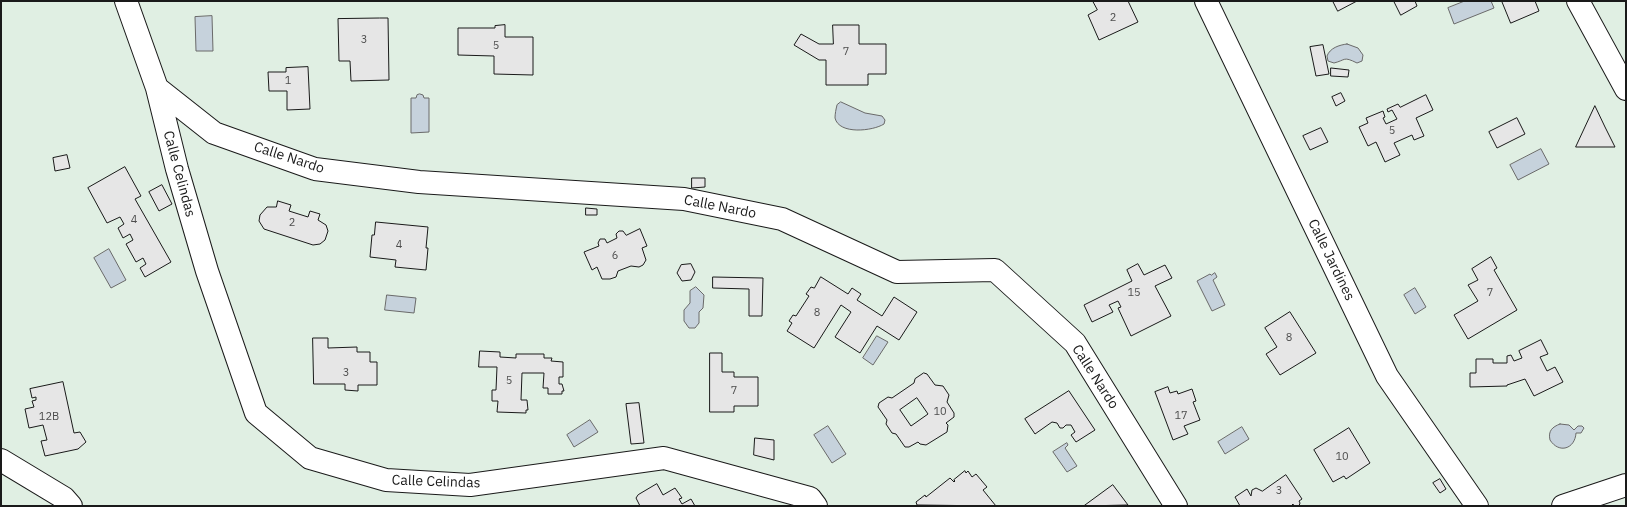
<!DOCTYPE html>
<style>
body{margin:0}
#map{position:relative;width:1627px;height:507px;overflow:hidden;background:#fff;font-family:"IBM Plex Sans",sans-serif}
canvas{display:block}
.frame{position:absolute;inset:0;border:2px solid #1a1a1a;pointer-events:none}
</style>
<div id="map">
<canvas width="1627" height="507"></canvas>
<div class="frame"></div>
</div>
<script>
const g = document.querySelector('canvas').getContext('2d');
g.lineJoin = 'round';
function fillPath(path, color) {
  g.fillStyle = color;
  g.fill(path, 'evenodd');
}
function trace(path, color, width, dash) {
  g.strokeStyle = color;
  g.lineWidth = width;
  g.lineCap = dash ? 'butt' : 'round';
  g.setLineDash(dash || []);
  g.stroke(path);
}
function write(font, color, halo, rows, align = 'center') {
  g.font = font + ' "IBM Plex Sans",sans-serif';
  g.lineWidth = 4;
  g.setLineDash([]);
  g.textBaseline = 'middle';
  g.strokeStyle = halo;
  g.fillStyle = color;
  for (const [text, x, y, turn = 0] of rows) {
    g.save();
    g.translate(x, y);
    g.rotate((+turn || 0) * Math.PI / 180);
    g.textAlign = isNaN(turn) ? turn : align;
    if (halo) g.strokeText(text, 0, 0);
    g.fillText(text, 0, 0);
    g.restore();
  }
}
const green = new Path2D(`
 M1 1H1626V506H1Z`);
fillPath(green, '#e0efe3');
trace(green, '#6a6a6a', 1);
const water = new Path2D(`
 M1465 1H1491L1494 8 1454 24 1448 8Z
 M212 16 213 51H196L195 17Z
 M1347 44 1358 48 1363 55 1362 61 1357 63C1343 56 1346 60 1334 63L1328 61 1327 56C1330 48 1339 45 1347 44Z
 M420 94 423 95 424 98H429V132L411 133V98H416L417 95Z
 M841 102 865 113 882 116 885 120 884 124C873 131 839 135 835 118 835 114 836 109 837 105Z
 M1541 149 1549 164 1518 180 1510 165Z
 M109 249 126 280 111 288 94 258Z
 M1215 273 1217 277 1213 280 1225 305 1212 311 1197 281 1210 274 1211 275Z
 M696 287 704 295 703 308 699 312V323L695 328H689L684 321V310L690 303V291Z
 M1415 288 1426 307 1415 314 1404 295Z
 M387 295 416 298 414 313 385 310Z
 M877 336 888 342 873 365 863 358Z
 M590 420 598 432 574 447 567 435Z
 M1560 424 1569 425 1574 430 1578 426H1582L1584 428 1581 433H1576C1575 449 1559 454 1550 440 1548 431 1552 427 1560 424Z
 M828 426 846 454 832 463 814 435Z
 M1242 427 1249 439 1225 454 1218 442Z
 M1067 443 1068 445 1065 448 1077 466 1067 472 1053 452Z`);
fillPath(water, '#c6d2dc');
trace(water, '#6a6a6a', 1);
const building = new Path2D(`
 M1093 1H1128L1138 22 1099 40 1088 15 1097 10Z
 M1333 1H1357L1338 11Z
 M1394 1H1415L1417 6 1401 15Z
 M1502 1H1535L1539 11 1511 23Z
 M380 18H388L389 80 351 81 350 61H339L338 19Z
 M505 25V37H533V75L494 74V56L458 55V28H495V26Z
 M833 25H859V44H886V74H868V85H826V60H819L794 45 801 34 819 44H833Z
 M1323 45 1329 74 1316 76 1310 47Z
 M308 67 310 109 287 110V91H269L268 72H286V68Z
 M1331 68 1349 70 1348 77 1331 76Z
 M1341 93 1345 101 1336 106 1332 97Z
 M1426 95 1433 110 1416 118 1424 136 1414 140 1412 135 1394 143 1400 155 1385 162 1376 142 1368 146 1359 127 1368 123 1366 118 1383 111 1385 117 1383 118 1386 124 1397 119 1392 110 1388 112 1387 109 1398 104 1400 107Z
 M1595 106 1605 127 1615 147H1576Z
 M1517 118 1525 134 1497 148 1489 132Z
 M1321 128 1328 142 1310 150 1303 136Z
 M67 155 70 168 55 171 53 158Z
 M125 167 141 196 135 199 171 262 145 277 140 268 146 264 143 258 136 262 126 244 133 240 130 234 123 238 118 228 124 224 120 217 107 223 88 188Z
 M692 178H705V187L692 188Z
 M162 185 172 204 159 211 149 192Z
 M278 201 291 205 289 211 308 217 310 211 320 214 318 220 326 225 328 231 325 240 320 244 313 245 264 229 259 221 260 215 267 207H276Z
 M586 208 597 209V215H586Z
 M376 222 428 227 426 248H428L426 270 395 267 396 260 370 257 372 235H374Z
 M640 229 647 246 642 248 646 260 643 265 639 267 631 266 618 271 616 277 610 279H602L597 267 592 270 584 252 599 246 598 243 600 239H605L607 243 617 238 616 234 619 231H623L626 235Z
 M1491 257 1497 268 1494 270 1517 310 1468 339 1454 315 1478 301 1468 285 1478 280 1472 269Z
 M691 264 695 272 691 280 682 281 677 273 681 265Z
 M1138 264 1144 275 1165 265 1172 278 1155 286 1171 316 1131 336 1118 308 1121 307 1118 301 1109 305 1113 312 1092 322 1084 305 1132 281 1127 270Z
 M713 277 763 278 762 316H749V289L713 288Z
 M821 277 848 294 852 288 861 294 857 300 882 316 894 297 917 312 899 340 877 326 860 353 835 337 851 312 841 305 814 348 787 331 792 323 789 321 793 315 796 316 809 296 806 294 811 287 814 288Z
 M1290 312 1316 353 1280 375 1266 354 1277 347 1265 328Z
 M313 338H328V348L357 347V352H370V362H377V385H358V391L345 390V384H314Z
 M1541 340 1548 354 1540 357 1547 371 1555 367 1563 382 1534 396 1525 379 1507 385V386L1470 387V373H1476V359H1493V363H1507V356L1511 355 1514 361 1522 358 1519 351Z
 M480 351 500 352V357L516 358V354H544V358H552L551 361 563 362V377H559V384H562L564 391H562V394H548V388H543L544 373H522L521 400H527L528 410H526V413L497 412 498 401H492V390H496L497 367H479Z
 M710 353H722V372H734V377H758V406H734V412H710Z
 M924 373 927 374 935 385 943 386 949 395 947 402 954 413V417L946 423 948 425 947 432 926 445 920 444 918 442 909 447H905L896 434 892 433 886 424 887 420 878 407 879 403 888 397 892 398 914 383 915 379ZM917 398 928 414 911 426 900 410Z
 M63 382 74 433 80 432 86 442 78 449 45 456 41 441 47 440 43 425 29 428 25 409 34 407 32 401 36 400V397L32 398 30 389Z
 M1168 387 1170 393 1177 391 1178 394 1192 389 1196 401 1193 402 1200 420 1184 426 1188 434 1173 440 1155 392Z
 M1069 391 1095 430 1076 442 1071 435 1075 432 1071 425H1066L1063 428H1060L1057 423 1052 422 1035 434 1025 419Z
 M639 403 644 443 631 444 626 404Z
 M1349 428 1370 463 1346 479 1344 476 1333 482 1314 450Z
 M755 438 774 440V460L754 455Z
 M965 471 966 473 968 471 972 477 976 474 987 487 983 490 996 506 917 505 916 502 925 495 926 497 950 478 954 482 955 481 954 480Z
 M1286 475 1302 499 1299 501 1300 503 1299 506H1294L1293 504 1291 506H1240L1235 497 1247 489 1251 496 1252 490 1256 488 1262 491Z
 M1440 479 1446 489 1440 493 1433 483Z
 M657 484 663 495 675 488 682 498 679 499 682 504 691 499 695 506H640L636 498 638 495Z
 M1113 485 1128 505 1084 506Z`);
fillPath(building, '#e6e6e6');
trace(building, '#1a1a1a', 1);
const minor = new Path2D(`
 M126 1 157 88 177 169 207 271 256 413 310 458 386 480 470 485 664 458 810 498 816 506
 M1206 1 1387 376 1477 506
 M1578 1 1626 89
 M157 88 214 133 315 169 419 182 684 199 782 219 897 272 995 270 1075 343 1176 506
 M1 460 64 498 71 506
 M1563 506 1626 485`);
trace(minor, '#1a1a1a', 24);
trace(minor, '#fff', 22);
write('11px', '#4d4d4d', null, [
 ["2",1113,18],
 ["3",364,40],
 ["5",496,46],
 ["7",846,52],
 ["1",288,81],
 ["5",1392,131],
 ["4",134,220],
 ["2",292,223],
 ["4",399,245],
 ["6",615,256],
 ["15",1134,293],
 ["7",1490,293],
 ["8",817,313],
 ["8",1289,338],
 ["3",346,373],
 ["5",509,381],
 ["7",734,391],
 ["10",940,412],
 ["17",1181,416],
 ["12B",49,417],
 ["10",1342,457],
 ["3",1279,491]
]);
write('14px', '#1a1a1a', '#fff', [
 ["Calle Nardo",289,158,18],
 ["Calle Celindas",179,174,75],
 ["Calle Nardo",720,207,11],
 ["Calle Jardines",1331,260,64],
 ["Calle Nardo",1095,377,57],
 ["Calle Celindas",436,482,2]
]);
</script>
